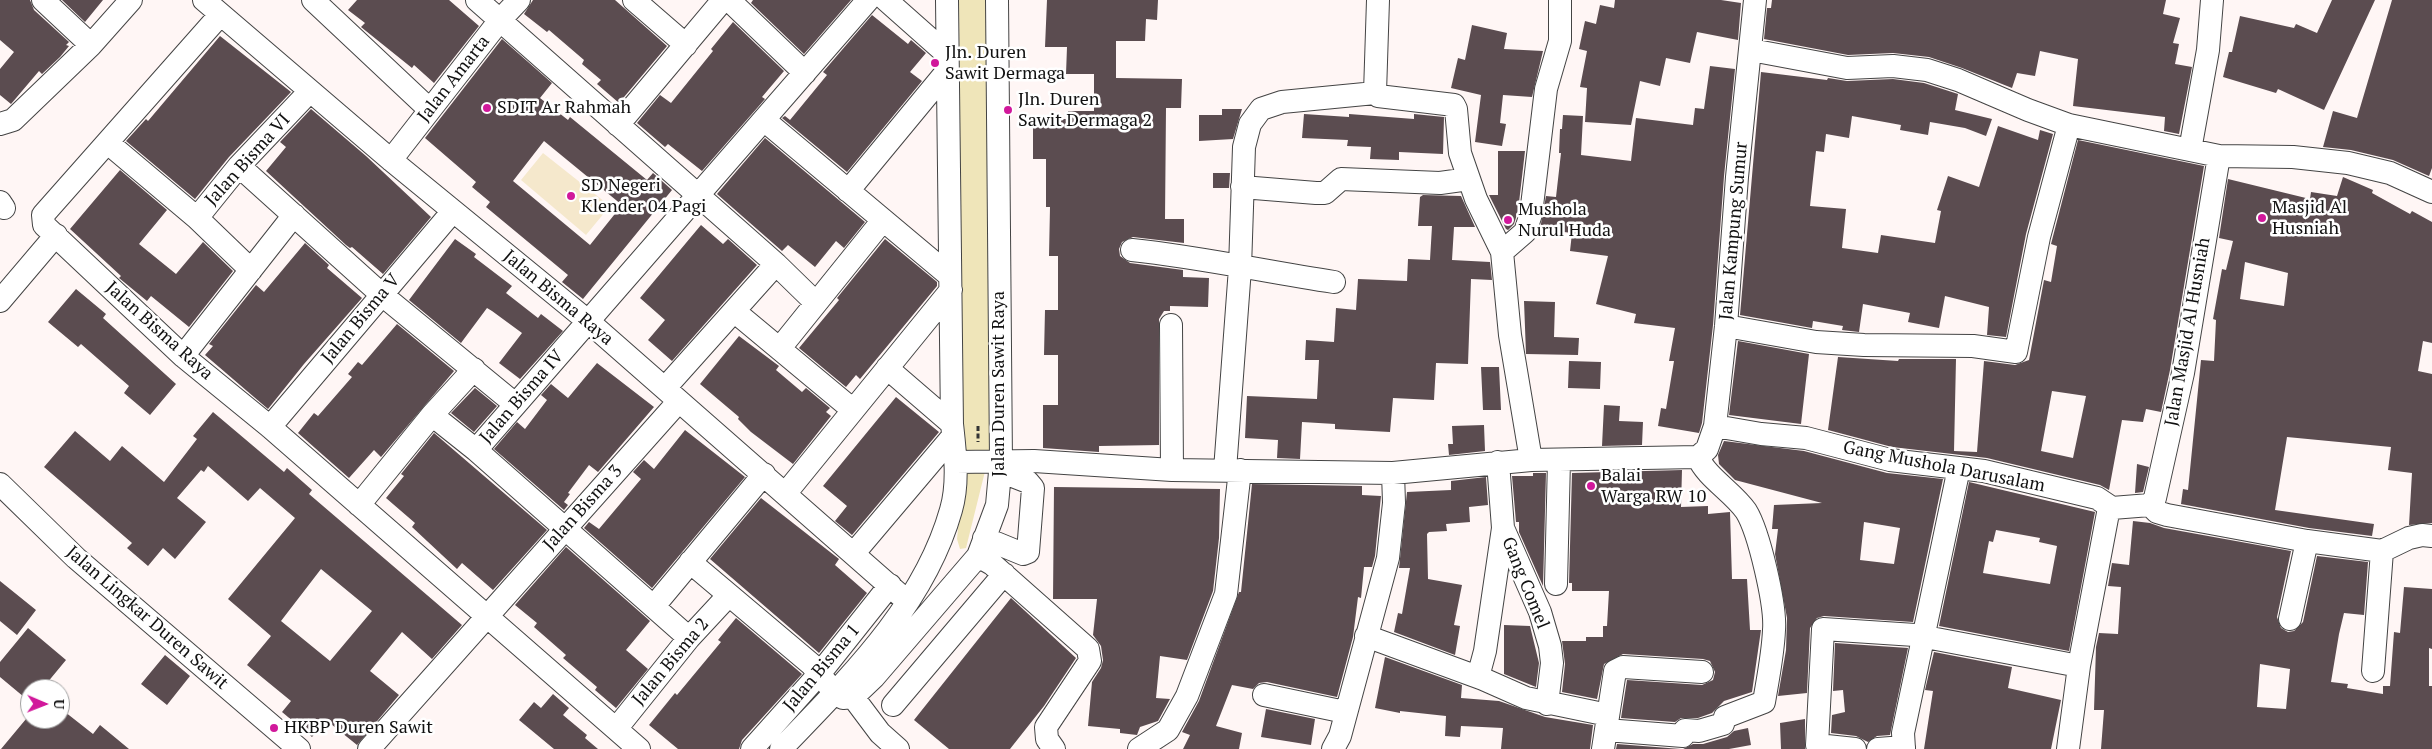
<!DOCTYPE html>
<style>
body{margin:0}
#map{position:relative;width:2432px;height:749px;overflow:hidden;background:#fff6f5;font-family:"PT Serif",serif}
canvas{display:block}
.north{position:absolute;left:20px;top:679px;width:50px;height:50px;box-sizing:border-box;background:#fff;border:1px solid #a0a0a0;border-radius:50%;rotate:91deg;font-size:14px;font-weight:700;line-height:20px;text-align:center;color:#111}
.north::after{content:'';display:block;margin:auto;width:18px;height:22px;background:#d1189b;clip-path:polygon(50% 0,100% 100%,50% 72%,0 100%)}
</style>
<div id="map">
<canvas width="2432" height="749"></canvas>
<div class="north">U</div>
</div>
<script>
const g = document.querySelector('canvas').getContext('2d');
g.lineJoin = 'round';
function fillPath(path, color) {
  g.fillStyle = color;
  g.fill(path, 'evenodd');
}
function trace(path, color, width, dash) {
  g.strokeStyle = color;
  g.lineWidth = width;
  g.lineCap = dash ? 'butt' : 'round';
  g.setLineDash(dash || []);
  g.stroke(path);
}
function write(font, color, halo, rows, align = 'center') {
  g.font = font + ' "PT Serif",serif';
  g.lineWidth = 5;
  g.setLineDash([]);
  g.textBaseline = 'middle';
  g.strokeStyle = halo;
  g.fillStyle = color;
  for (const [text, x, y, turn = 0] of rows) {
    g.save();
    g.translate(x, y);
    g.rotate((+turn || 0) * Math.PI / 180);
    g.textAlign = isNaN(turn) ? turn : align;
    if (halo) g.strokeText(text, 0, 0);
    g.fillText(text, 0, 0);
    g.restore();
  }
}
fillPath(new Path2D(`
 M959 0H991L996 427 966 548 960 549 957 539 962 487Z`), '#efe5b9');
fillPath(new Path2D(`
 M543 153 610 206 586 235 521 180Z`), '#f5e8cc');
fillPath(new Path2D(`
 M0 0H30L34 10 69 42 66 45 69 46 60 57 42 74 39 71 11 104 0 95V69L14 52 0 40Z
 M62 0H103L85 22Z
 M357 0H449L479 26 434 83 414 65 412 68 361 27 365 23 348 10Z
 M533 0H615L667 46 619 103 597 84 601 80 582 64 584 60 549 30 547 32 524 14Z
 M753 0H851L804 54 751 3Z
 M1047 0H1158L1157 20 1146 19 1145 41H1116V78L1182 79 1181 108H1166L1165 219H1184V243L1133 237 1122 242 1119 249 1120 256 1130 263 1183 270V277L1209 278 1208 307 1170 306V311H1164L1159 319V445L1099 446V452L1043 448V405H1058V355H1044L1045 310H1058V256H1049L1050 207H1046V159H1033V119H1068V111H1094V74H1066L1067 47H1045Z
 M1615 0H1721L1741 3 1738 40 1697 32 1690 63 1666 58 1660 86 1640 81 1631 125 1585 122 1587 88 1580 87 1587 51 1579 49 1585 21 1596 24 1600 5 1614 8Z
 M1772 0H2166L2163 14 2180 18 2173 43 2179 44 2175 64 2192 67 2179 134 2164 131 2165 117 2073 106 2078 59 2040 51 2035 76 2017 73 2012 88 1962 68 1929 57 1893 53 1848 55 1764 39 1767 8H1771Z
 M2332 0H2375L2324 110 2278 89 2276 93 2223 77 2229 52H2232L2240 16 2294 28 2296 24 2317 33Z
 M2392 0H2432V168L2429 176 2393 160 2351 150 2323 147 2333 111 2357 118Z
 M872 15 908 44 911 40 926 53 910 72 922 81 847 172 782 118 785 116 790 120 827 75 823 72Z
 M733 22 784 71 762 97 765 99 702 171 668 144 665 147 637 123 660 95 671 103 713 51 711 49Z
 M1472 25 1507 33 1504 49 1543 51 1532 97 1503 95 1500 123 1506 124 1502 146 1475 142 1481 95 1451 88 1458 58 1465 60Z
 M220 36 291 92 229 157 195 199 126 141 146 119 148 121Z
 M502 39 552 83 540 98 568 120 570 117 647 180 653 173 672 190 583 299 562 282 568 275 486 207 490 202 472 187 476 182 425 138ZM544 141 622 205 590 245 513 181Z
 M1710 66 1735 69 1724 176 1713 325 1702 423 1699 433 1658 426 1661 408 1666 409 1674 361H1669L1675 328 1634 323 1636 314 1596 304 1608 256 1570 251 1572 233 1540 229 1546 196 1556 197 1561 153H1559L1560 129H1562L1563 115 1583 116 1581 155 1631 161 1636 118 1693 125 1695 108 1704 109Z
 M1761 72 1827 80 1828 78 1847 81 1893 79 1924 83 1958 94 1955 110 1992 119 1986 136 1965 128 1930 122 1928 135 1900 130 1901 125 1852 116 1849 138 1826 134 1824 152 1816 151 1810 206 1846 209 1842 248 1878 253 1881 235 1935 243 1941 211 1937 210 1948 176 1979 187 1998 126 2038 140 2040 130 2053 134 2026 234 2006 337 1987 335 1989 307 1945 296 1939 328 1908 322 1910 313 1863 304 1859 332 1842 330 1843 326 1813 321 1812 328 1740 315Z
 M311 109 366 156 431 217 383 274 352 247 350 248 346 245 266 171 286 147 280 142Z
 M1222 109H1242L1233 139 1199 141V115H1222Z
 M1304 114 1349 117V114L1414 119V114L1444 117 1443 154 1399 152V160L1370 159 1371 147 1347 146 1348 140 1302 138Z
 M765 138 865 222 844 248 836 241 815 267 788 245 782 251 717 194Z
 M2078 140 2204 166 2170 370 2161 412 2146 409 2143 422 2122 420 2109 490 2100 485 1987 458 1892 447 1828 430 1838 357 1898 361 1899 359H1956L1954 451 1977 452 1984 361 2015 365 2029 360 2044 280 2051 282 2057 246 2051 244ZM2052 391 2086 396 2073 458 2041 451Z
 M1498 151H1525L1518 211 1514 224 1508 230 1506 229 1489 195H1498Z
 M120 170 167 210 139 244 176 274 203 242 233 271 189 327 151 296 147 301 119 278 121 276 70 229Z
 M1213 173H1230L1229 188H1213Z
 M2343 177 2373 190 2372 193 2410 214 2412 211 2432 222V343L2423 341 2418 371 2432 374V523L2409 525 2412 473 2388 470 2391 447 2287 437 2275 510 2374 524 2372 536 2309 528 2181 504 2183 489 2188 490 2201 360 2214 361 2216 320 2213 319 2222 269 2226 270 2233 241 2219 238 2228 179 2310 199 2311 192 2337 196ZM2245 262 2288 273 2284 306 2240 299Z
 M1423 195 1461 196 1475 227H1454L1452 260 1490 262 1492 280 1471 279 1468 364 1436 363 1434 400 1393 398 1390 432 1335 429V424L1302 422 1300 459 1277 458 1278 440 1245 438 1247 396 1317 399 1319 360H1305L1306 340 1334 342 1336 308 1356 310 1358 279 1407 281 1408 259 1430 260 1432 226H1418L1420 197Z
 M701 225 723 244 728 239 757 265 672 361 648 340 665 320 640 298Z
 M455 239 476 254 474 257 512 286 506 293 538 318 541 314 563 331 520 379 499 363 522 333 492 311 487 308 461 343 409 300Z
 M885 239 937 282V286L860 379 856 375 846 387 799 348 839 300 837 298Z
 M305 243 329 265 327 268 362 298 304 364 268 409 205 355 213 346 209 344 256 285 264 292Z
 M76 289 106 314 103 318 176 384 150 415 124 393 129 386 81 344 78 347 48 322Z
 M1524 301 1555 302 1554 337 1579 338 1578 355 1526 354Z
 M397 324 454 371 381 457 374 450 349 478 298 433 314 413 318 416 352 377 348 374 358 362 362 365Z
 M739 336 779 366 776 370 802 392 806 388 830 408 826 412 831 416 793 464 751 432 738 419 739 417 700 384Z
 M1738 341 1809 354 1801 424 1729 415Z
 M1569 361 1601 362 1600 389 1568 388Z
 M597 363 654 407 598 472 589 465 568 493 570 494 564 502 568 505 564 510 494 449 517 422 525 429 547 400 541 395 551 384 568 398Z
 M1481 367H1499L1501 410H1483Z
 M475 388 497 406 474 432 451 413Z
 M896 397 939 432 852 535 835 521 847 506 823 486Z
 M1604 405 1620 406 1619 421 1643 422 1642 445 1602 446Z
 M213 412 284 472 287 468 312 490 309 494 462 625 432 659 402 632 370 671 399 695 357 745 326 720 312 737 282 712 291 701 247 665 271 636 228 599 295 518 260 488 248 501 208 466 204 472 201 470 177 498 206 522 175 559 163 548 148 566 127 548 132 543 44 467 75 431 110 461 122 446 164 482 197 439 193 436ZM321 569 372 611 330 661 281 621Z
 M1484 425 1485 451 1449 455 1448 444H1453L1452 426Z
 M685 430 745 477 652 588 584 528 589 522 599 529 641 479 633 472 644 460 654 469Z
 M434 433 547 530 493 590 462 563 457 569 412 527 415 523 386 498 404 476 401 474Z
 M1724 441 1804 451 1887 473 1943 479 1913 622 1824 616 1817 618 1810 628 1807 693 1778 696 1786 650 1787 618 1775 554 1778 529H1772L1774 505 1822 503 1735 480 1719 464 1718 455ZM1864 522 1900 528 1894 564 1860 560Z
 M2137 464 2149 467 2143 492 2135 493Z
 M1682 470 1681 507 1708 506V514L1730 512 1732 579H1747L1750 630H1761L1752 692 1724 701 1712 713 1698 718H1681L1675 722 1621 718 1627 680 1702 685 1713 680 1715 672 1710 661 1703 659 1623 654 1604 664 1597 699 1562 692 1565 664 1562 641H1586V637H1603V626H1607L1609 591H1572V583H1569L1572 473Z
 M1533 473H1546L1543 586 1519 532V522H1516L1512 476H1533Z
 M1486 477 1488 505 1469 507 1470 522 1446 524 1447 531 1429 532 1427 534 1428 579 1462 585 1454 625 1460 626 1455 655 1394 632 1398 613 1402 614 1410 568H1399L1407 492 1451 490V481Z
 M1969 482 2095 512 2069 651 1939 626ZM1996 530 2040 538 2039 542 2057 546 2050 584 1983 573 1989 541 1993 542Z
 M1252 484 1362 486V495L1381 496 1375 556 1372 567H1364L1361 598 1358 597 1353 637 1337 697 1267 682 1259 683 1253 689 1232 685 1216 726 1242 733 1239 749H1183L1190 735 1182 732 1199 701 1239 592H1241Z
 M1054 487 1220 489 1219 538 1213 591 1187 660 1160 656 1156 698 1170 699 1158 721 1140 727 1137 735 1120 733V729L1088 726 1092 682 1101 668 1103 660 1101 646 1093 635 1097 599H1053Z
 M761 498 839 559 835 565 867 593 819 653 710 559Z
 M2133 521 2150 523 2164 528 2291 551 2277 617 2281 628 2288 632 2294 631 2303 622 2317 556 2368 562 2364 615 2344 613 2339 634 2331 682 2348 684 2347 688 2383 694V686H2390L2394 632 2400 633 2404 587 2432 589V649L2429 648V686H2432V749H2101L2104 710H2094L2096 647 2099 633 2118 634 2121 587 2108 586 2112 563 2129 565ZM2260 664 2290 669 2286 709 2257 707Z
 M566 547 650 621 626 650 648 669 616 708 595 690 597 687 563 658 566 655 534 627 537 623 515 605Z
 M0 581 36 610 17 635 0 621Z
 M1011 598 1076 658 1044 706 1010 749H949L914 720Z
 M736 618 802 674 742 740 739 749H678L649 725 675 693 677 695 721 642 718 640Z
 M1504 625 1530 626 1539 663 1536 687 1504 674Z
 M28 628 66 660 42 689H30V702L0 677V662Z
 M1835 643 1908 648 1890 735 1877 736 1868 742 1856 736 1831 733 1832 715 1845 712 1843 690 1833 691Z
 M1934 652 2012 667 2008 688 2061 700 2051 749H1924L1933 691 1925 690Z
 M165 655 190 676 167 705 141 684Z
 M1385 657 1462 685 1461 698 1499 701 1545 717 1593 725 1590 749H1501L1503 728 1461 726 1460 737 1445 736 1446 716 1400 711V713L1375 708Z
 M553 694 569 708 563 715 587 735 585 738 598 749H554L519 720 534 702 541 708Z
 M60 708 93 734 100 725 129 749H1L26 719H60Z
 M1266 709 1315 719 1311 745 1261 737Z
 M1805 719V749H1781L1780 723Z
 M1748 728 1751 745 1729 749H1683L1693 744H1703L1727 737 1734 731Z
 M1617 744 1681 749H1616Z`), '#5b4c50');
const minor = new Path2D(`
 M43 0 91 45
 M204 0 391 160 589 322 908 602
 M313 0 429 109
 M477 0 776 264 816 303
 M634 0 686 45
 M729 0 805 73
 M886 0 948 55
 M1378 0 1375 93 1378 96 1454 105 1456 109 1460 153 1476 199 1502 252 1510 335 1531 460
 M220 15 43 215 44 225 183 356 270 427 639 749
 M1751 50 1847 68 1893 66 1927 70 1958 80 2028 110 2069 125 2219 156 2293 157 2348 163 2390 173 2432 192
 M764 120 950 276
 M0 124 13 120 91 45 131 0
 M618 125 723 0
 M108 143 197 218 251 270
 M2190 150 2208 50 2212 0
 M391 160 500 20 519 0
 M239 166 381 294 515 404
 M1242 187 1316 193H1325L1341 179 1440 183 1469 179
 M848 191 948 70
 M0 202 4 208
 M197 218 239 166 310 91
 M1132 250C1200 257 1267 272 1334 282
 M1502 252 1525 232 1531 214 1546 89 1560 41V0
 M0 301 56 235
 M734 311 853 410
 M1171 325 1172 470
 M1726 326 1816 342 1864 345 1973 346 2016 352 2039 237 2069 125
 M780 348 883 220
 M183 356 294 215
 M887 368 952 424
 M665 388 776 264
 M432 415 476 450 689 638
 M1715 426 1761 434 1806 438 1890 460 1984 471 2097 498 2112 508
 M270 427 453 211
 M476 450 868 0
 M1698 457 1707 449 1715 426 1726 326 1737 177 1755 0
 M956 462 1034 461 1172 470 1393 473 1531 460 1698 457
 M1498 462 1503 528 1540 612 1550 646 1552 663 1547 704
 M1225 470 1240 268 1244 147 1250 124 1261 109 1282 102 1375 93
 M0 484 76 558 299 749
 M785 494 951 290
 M359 505 432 415 474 369
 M2150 505 2155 498 2183 373 2219 156
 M2150 505 2157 512 2167 515 2307 541 2382 551 2409 538 2422 535 2432 536
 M984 538 1023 554 1028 552 1033 488 1028 482 1000 471
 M854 553 953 436
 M978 556 992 564 1088 649 1090 661 1046 727 1047 739 1054 749
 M690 562 811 664 835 693 843 698 853 697 874 677 978 556 997 505 1001 461 997 0
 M1556 584 1559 460
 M654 606 764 474
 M2290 619 2307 541
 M1366 636 1483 679 1526 698 1608 715
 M2373 671 2382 551
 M1478 677 1485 651 1503 528
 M1264 695 1345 712
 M853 697 880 733 898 749
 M893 705 1004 574
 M616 729 689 638 728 596
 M1606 730 1683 736 1685 730 1699 731 1723 724 1725 717 1764 702C1768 678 1773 654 1774 630 1776 605 1759 532 1746 511 1733 492 1706 477 1698 457
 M369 749 679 401
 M752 749 820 673 890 585
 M781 749C848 679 924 606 951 510 959 483 955 451 952 424L947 0
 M1139 749 1168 730 1187 696 1226 594 1240 470
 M1333 749 1340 736 1388 558 1394 503 1393 473
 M1603 749 1615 671 1623 667 1702 672
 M1855 749 1817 745 1823 629 1915 635 2079 666
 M1878 749 1904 747
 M1904 749 1903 733 1959 468
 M2068 749 2079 666 2108 513 2112 508 2150 505`);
trace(minor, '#444', 24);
trace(new Path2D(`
 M978 426V442`), '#333', 3, [5, 2.5]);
trace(minor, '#fff', 22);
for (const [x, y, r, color] of [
 [935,63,5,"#d1189b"],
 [487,108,5,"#d1189b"],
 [1008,110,5,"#d1189b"],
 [571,196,5,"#d1189b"],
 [2262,218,5,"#d1189b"],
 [1508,220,5,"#d1189b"],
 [1591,486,5,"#d1189b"],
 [274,728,5,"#d1189b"]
]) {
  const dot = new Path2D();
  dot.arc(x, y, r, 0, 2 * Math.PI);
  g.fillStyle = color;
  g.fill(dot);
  trace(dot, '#fff', 2);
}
write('18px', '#111', '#fff', [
 ["Jln. Duren",945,53],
 ["Sawit Dermaga",945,74],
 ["Jln. Duren",1018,100],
 ["Sawit Dermaga 2",1018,121],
 ["SDIT Ar Rahmah",497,108],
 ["SD Negeri",581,186],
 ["Klender 04 Pagi",581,207],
 ["Masjid Al",2272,208],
 ["Husniah",2272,229],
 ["Mushola",1518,210],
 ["Nurul Huda",1518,231],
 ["Balai",1601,476],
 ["Warga RW 10",1601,497],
 ["HKBP Duren Sawit",284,728]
], 'left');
write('18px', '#111', '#fff', [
 ["Jalan Amarta",454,79,-52],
 ["Jalan Bisma VI",248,160,-48],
 ["Jalan Kampung Sumur",1734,231,-85],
 ["Jalan Bisma Raya",558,298,40],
 ["Jalan Bisma V",361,319,-50],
 ["Jalan Bisma Raya",159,331,42],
 ["Jalan Masjid Al Husniah",2188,332,-80],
 ["Jalan Duren Sawit Raya",999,384,-90],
 ["Jalan Bisma IV",522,397,-49],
 ["Gang Mushola Darusalam",1944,467,11],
 ["Jalan Bisma 3",583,508,-48],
 ["Gang Comel",1525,583,68],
 ["Jalan Lingkar Duren Sawit",147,618,41],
 ["Jalan Bisma 2",671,662,-50],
 ["Jalan Bisma 1",822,668,-50]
]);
</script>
